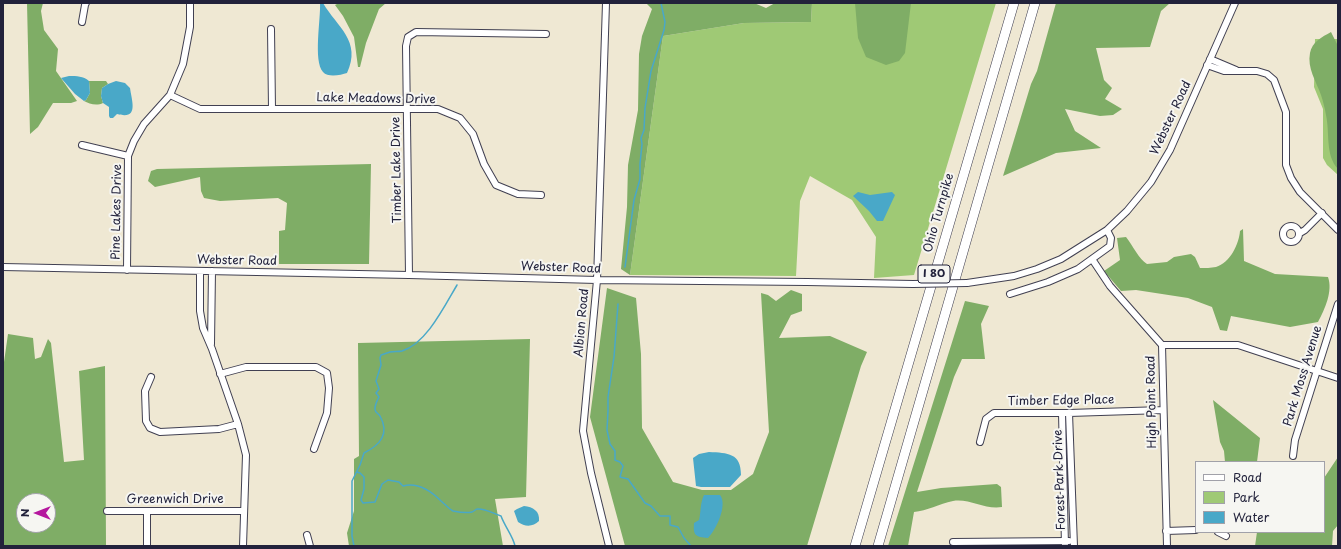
<!DOCTYPE html>
<style>
body{margin:0}
#map{position:relative;width:1341px;height:549px;overflow:hidden;background:#efe8d3;font-family:"Playpen Sans",sans-serif}
canvas{display:block}
.frame{position:absolute;inset:0;border:4px solid #22223b;pointer-events:none}
.legend{position:absolute;left:1195px;top:461px;width:130px;height:72px;box-sizing:border-box;background:#f6f6f2;border:1px solid #a1a1a9;margin:0;padding:5px 7px;list-style:none;font-size:12px;color:#22223b}
.legend li{display:flex;align-items:center;gap:8px;height:20px}
.legend b{width:20px;border:1px solid #a1a1a9}
.north{position:absolute;left:16px;top:493px;width:40px;height:40px;box-sizing:border-box;background:#f6f6f2;border:1px solid #a1a1a9;border-radius:50%;rotate:270deg;font-size:11px;font-weight:700;line-height:16px;text-align:center;color:#22223b}
.north::after{content:'';display:block;margin:auto;width:14px;height:18px;background:#b5179e;clip-path:polygon(50% 0,100% 100%,50% 72%,0 100%)}
</style>
<div id="map">
<canvas width="1341" height="549"></canvas>
<div class="frame"></div>
<ul class="legend">
<li><b style="height:5px;background:#fff"></b>Road</li>
<li><b style="height:11px;background:#9fc975"></b>Park</li>
<li><b style="height:11px;background:#49a8c8"></b>Water</li>
</ul>
<div class="north">N</div>
</div>
<script>
const g = document.querySelector('canvas').getContext('2d');
g.lineJoin = 'round';
function fillPath(path, color) {
  g.fillStyle = color;
  g.fill(path, 'evenodd');
}
function trace(path, color, width, dash) {
  g.strokeStyle = color;
  g.lineWidth = width;
  g.lineCap = dash ? 'butt' : 'round';
  g.setLineDash(dash || []);
  g.stroke(path);
}
function write(font, color, halo, rows, align = 'center') {
  g.font = font + ' "Playpen Sans",sans-serif';
  g.lineWidth = 4;
  g.setLineDash([]);
  g.textBaseline = 'middle';
  g.strokeStyle = halo;
  g.fillStyle = color;
  for (const [text, x, y, turn = 0] of rows) {
    g.save();
    g.translate(x, y);
    g.rotate((+turn || 0) * Math.PI / 180);
    g.textAlign = isNaN(turn) ? turn : align;
    if (halo) g.strokeText(text, 0, 0);
    g.fillText(text, 0, 0);
    g.restore();
  }
}
fillPath(new Path2D(`
 M812 3H996L914 275 874 278 876 237 852 200 810 176 800 201 796 276 630 275 663 36 744 23 811 22Z
 M1315 39H1338V175L1327 165 1323 158V109L1314 87Z`), '#9fc975');
fillPath(new Path2D(`
 M27 3H43L41 11 44 30 58 49 56 71 77 101 71 103H53L38 127 30 134Z
 M339 3H386L379 9 366 43 360 67H358L354 37 343 16 335 5Z
 M646 3H754L766 8 775 3H812L811 22 744 23 663 36 630 275 621 269 627 207 628 165 638 110 639 54 642 36 652 9Z
 M855 3H911L905 53 899 61 886 65 866 57 858 38Z
 M1056 3H1170L1161 11 1150 47 1096 48 1104 80 1112 88 1105 99 1122 109 1113 115 1100 116 1065 109 1075 131 1101 148 1056 153 1003 176 1031 84 1037 71Z
 M1331 32 1338 46V169C1325 155 1330 133 1326 115 1325 109 1323 101 1321 95 1316 81 1307 68 1310 53 1312 42 1322 37 1331 32Z
 M89 81H106L108 84 102 88 101 96 103 103C97 106 89 104 84 101L86 100 90 93Z
 M371 164 369 264H279V231L285 230 287 203 278 198 220 201 204 198 201 191 200 177 155 187 148 181 151 171 157 169Z
 M1243 229 1244 261 1275 274 1328 277C1333 291 1325 309 1318 322L1290 327 1231 316 1227 331 1220 330 1212 307 1188 298 1136 290 1121 291 1104 271 1120 260 1117 238 1126 237C1133 246 1139 259 1147 264L1167 262 1174 257 1191 254 1195 257 1200 268C1205 268 1211 268 1216 267 1230 263 1239 244 1240 231Z
 M607 288 636 298 641 354 642 428 673 482 702 490H731L753 474 769 432 761 293 768 295 776 301 791 290 802 294V311L791 315 779 338 830 336 867 352 861 366 807 546H625L590 417Z
 M965 301 989 306 981 324 985 359H962L954 377 917 492 941 488 997 484 1001 487 1002 507C985 510 969 498 953 501 939 504 927 511 914 512L908 546H888Z
 M8 334 33 338 35 359 41 357 48 339 51 343 64 462 84 460 79 371 105 366 106 546H3V369ZM24 501H48V525H24Z
 M530 339 526 497 495 499 503 546H349L347 533 354 511V459L359 456 358 343Z
 M1213 400 1260 438 1257 462H1225L1224 451 1220 442Z
 M1338 457V525L1333 531 1332 546H1255L1257 532H1324V478Z`), '#7fad66');
fillPath(new Path2D(`
 M320 3H323C337 27 362 41 347 73 341 75 328 78 323 72 313 61 321 18 320 3Z
 M69 76C77 76 83 76 89 81L90 93 86 100 84 101 75 94 61 78Z
 M116 81 125 83 130 88C132 102 139 120 117 114L113 118H110L109 116V107L103 103 101 96 102 88 108 84Z
 M858 192 870 195 892 192 895 195 883 221H877L869 211 853 196Z
 M709 452C728 453 741 453 741 475L730 487H701L696 486 693 458 699 454Z
 M704 495H720C728 505 716 530 708 538 695 537 693 535 694 523L699 520C701 512 700 503 704 495Z
 M524 506C533 507 540 511 539 521 533 527 525 527 518 522L514 511 517 509Z`), '#49a8c8');
trace(new Path2D(`
 M625 267 634 200 640 179V164L642 144 641 138 644 130 645 108 651 71 664 30 665 22 661 3
 M618 304 614 357 608 397V411L607 430 610 444 615 451V460L620 462 623 466 620 477 628 479 645 503 651 506 660 516H670V525L678 527 684 538 691 546
 M357 472 360 473 364 477V489L361 500 363 503 375 502 382 484 388 480 399 482 403 486C418 482 431 491 441 501 445 504 449 509 453 511 458 512 468 513 472 512 473 512 476 509 477 509 485 508 494 514 501 516 505 527 513 536 515 546
 M354 546 352 536V481L360 465 364 453C380 445 390 434 380 416 378 413 375 413 375 409 375 404 377 401 379 397L376 393 379 389 376 381 381 365 380 358 381 355C384 354 387 353 390 352 394 351 398 352 402 351 426 344 444 307 457 285`), '#49a8c8', 1.5);
const minor = new Path2D(`
 M606 3 597 280 583 431 591 473 609 546
 M82 22 85 5 86 3
 M271 29 272 109
 M1210 59 1236 70
 M1207 65 1224 71H1257L1267 74 1274 80 1286 112V165L1291 178 1300 192 1338 230
 M170 95 200 109H438L460 118 473 134 484 164 496 185 518 194 541 195
 M82 145 128 156
 M1283 234a8 8 0 1 1 16 0a8 8 0 1 1-16 0Z
 M1300 233 1305 230 1322 213
 M1092 259 1110 286 1162 345 1167 546
 M3 267 409 275 597 280 807 282 913 284
 M127 270 128 156 134 141 144 124 170 95 183 64 190 27V3
 M200 271V311L203 328 212 349 238 424 246 455 243 546
 M409 275 406 46 408 37 416 32 546 34
 M967 283 1014 276 1037 269 1061 259 1107 230 1127 211 1151 182 1170 150 1235 3
 M1010 294 1048 282 1078 269 1110 246 1111 238 1107 230
 M211 344 212 271
 M1162 345H1238L1338 378
 M220 374 246 367H316L327 373 329 388 327 413 314 449
 M151 377 145 391 146 421 150 428 160 432 219 429 238 424
 M1062 413 1065 546
 M1069 413 1074 546
 M980 442 986 419 994 413H1069L1163 410
 M1293 456 1295 440 1338 304
 M107 511H243
 M147 511V546
 M1166 531 1196 530
 M1218 532 1226 536
 M307 535 310 546
 M953 542 1069 541`);
const highway = new Path2D(`
 M855 546 1014 3
 M878 546 1035 3`);
trace(minor, '#414052', 8);
trace(highway, '#414052', 10);
trace(minor, '#fff', 6);
trace(highway, '#fff', 9);
const minorBridge = new Path2D(`
 M913 284 967 283`);
trace(minorBridge, '#414052', 8, []);
trace(minorBridge, '#fff', 6);
for (const [x, y, w] of [
 [934,274,32]
]) {
  const box = new Path2D();
  box.roundRect(x - w / 2, y - 9, w, 18, 3);
  g.fillStyle = '#f6f6f2';
  g.fill(box);
  trace(box, '#22223b', 1);
}
write('bold 11px', '#22223b', null, [
 ["I 80",934,274]
]);
write('12px', '#22223b', '#f6f6f2', [
 ["Lake Meadows Drive",376,99,1],
 ["Webster Road",1171,118,-65],
 ["Timber Lake Drive",397,170,-91],
 ["Pine Lakes Drive",117,212,-89],
 ["Ohio Turnpike",939,213,-74],
 ["Webster Road",237,261,1],
 ["Webster Road",561,268,2],
 ["Albion Road",582,323,-85],
 ["Park Moss Avenue",1303,376,-73],
 ["Timber Edge Place",1061,401,-1],
 ["High Point Road",1152,402,-91],
 ["Forest Park Drive",1060,480,-92],
 ["Greenwich Drive",175,500]
]);
</script>
